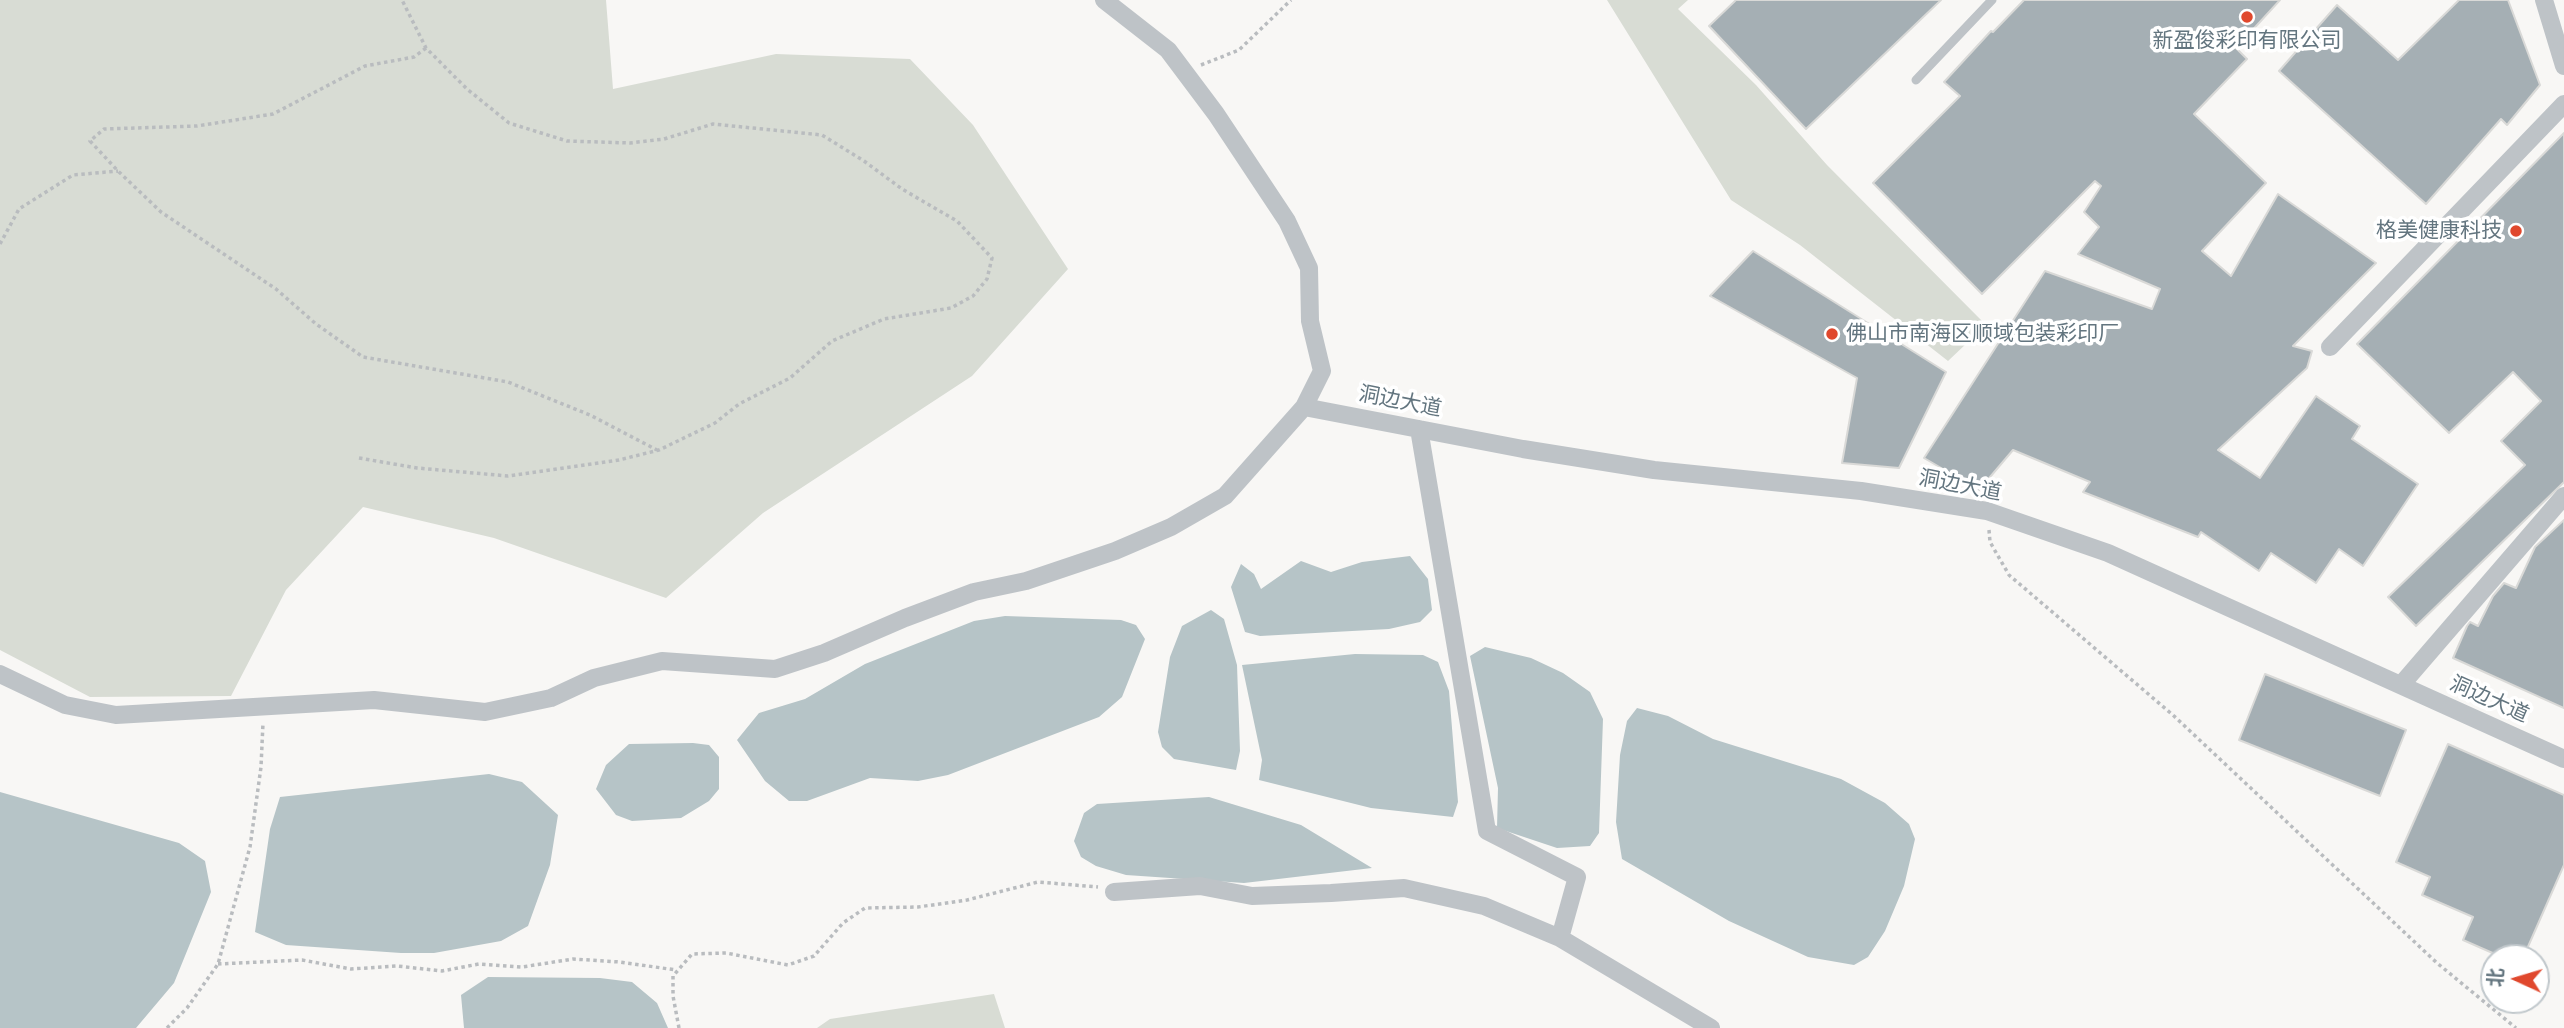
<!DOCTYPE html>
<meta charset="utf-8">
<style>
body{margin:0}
#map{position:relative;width:2564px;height:1028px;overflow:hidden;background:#f8f7f5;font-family:Arial,"Noto Sans SC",sans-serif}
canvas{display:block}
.north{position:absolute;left:2480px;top:944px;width:70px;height:70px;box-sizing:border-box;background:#fff;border:2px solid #c1c8cc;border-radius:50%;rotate:274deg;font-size:19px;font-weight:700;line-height:28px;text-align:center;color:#63757f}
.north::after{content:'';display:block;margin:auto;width:24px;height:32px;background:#e0482d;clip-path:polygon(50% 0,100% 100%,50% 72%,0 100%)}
</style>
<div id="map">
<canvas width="2564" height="1028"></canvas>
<div class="north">北</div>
</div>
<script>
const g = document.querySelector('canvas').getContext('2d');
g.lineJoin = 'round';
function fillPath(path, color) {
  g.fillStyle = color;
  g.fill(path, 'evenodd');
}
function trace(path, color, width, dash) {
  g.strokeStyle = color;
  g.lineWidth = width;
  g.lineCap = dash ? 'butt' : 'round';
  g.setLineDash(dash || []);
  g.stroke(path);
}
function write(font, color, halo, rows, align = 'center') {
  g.font = font + ' Arial,"Noto Sans SC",sans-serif';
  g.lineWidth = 7;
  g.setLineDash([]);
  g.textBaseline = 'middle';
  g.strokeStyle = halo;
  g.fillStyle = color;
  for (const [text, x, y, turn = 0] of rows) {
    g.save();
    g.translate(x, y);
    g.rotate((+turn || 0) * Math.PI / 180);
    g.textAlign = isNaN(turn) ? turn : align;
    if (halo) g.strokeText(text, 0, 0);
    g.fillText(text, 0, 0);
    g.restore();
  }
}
fillPath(new Path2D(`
 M0 0H606L613 89 776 54 910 59 973 125 1068 269 972 376 763 513 666 598 494 538 363 507 286 590 231 696 90 697 0 650Z
 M1607 0H1688L1678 9 1756 85 1827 165 1986 325 1948 361 1800 245 1731 200Z
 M994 994 1005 1028H817L830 1019Z`), '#d8dcd4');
fillPath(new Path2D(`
 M1410 556 1428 579 1432 610 1420 622 1389 629 1260 636 1245 632 1231 587 1241 564 1254 574 1261 589 1301 561 1331 572 1362 562Z
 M1211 610 1224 619 1237 665 1240 751 1236 770 1174 759 1162 747 1158 732 1170 657 1182 626Z
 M1005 616 1121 620 1136 625 1145 639 1122 697 1099 717 948 775 918 781 870 778 807 801H789L765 781 737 740 759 713 805 699 865 664 974 621Z
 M1485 647 1531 658 1563 673 1590 692 1603 719 1599 833 1590 846 1557 848 1497 828 1498 788 1470 656Z
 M1355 654 1423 655 1438 662 1449 691 1458 802 1453 817 1371 808 1259 780 1262 760 1242 665Z
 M1637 708 1668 716 1713 739 1841 779 1885 803 1909 824 1915 839 1904 886 1885 931 1868 957 1854 965 1808 957 1729 921 1622 859 1616 822 1620 755 1627 721Z
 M693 743 709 745 719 757V789L709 801 681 818 632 821 616 815 596 789 606 765 629 744Z
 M489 774 522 782 558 815 550 865 528 926 501 941 434 953H401L286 945 255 932 270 829 280 797Z
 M0 792 179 843 205 861 211 892 174 983 136 1028H0Z
 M1209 797 1301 825 1372 868 1244 883 1126 875 1096 866 1081 857 1074 841 1084 813 1097 804Z
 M488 977 600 978 632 982 657 1003 668 1028H464L461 995Z`), '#b6c4c7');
const building = new Path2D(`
 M1736 0H1941L1806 129 1709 26Z
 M2024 0H2280L2236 48 2247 59 2194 114 2266 183 2202 251 2231 276 2278 194 2376 263 2293 346 2312 351 2307 368 2218 450 2260 478 2316 396 2360 426 2352 439 2418 484 2363 566 2339 549 2316 583 2271 553 2259 571 2201 532 2198 537 2083 492 2090 482 2013 450 1979 490 1924 458 2045 271 2152 309 2160 289 2078 254 2099 227 2084 212 2101 186 2095 181 1982 294 1873 183 1960 96 1944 82 1991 31 1993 32Z
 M2459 0H2508L2540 85 2507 125 2501 119 2426 204 2279 71 2337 5 2398 60Z
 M2564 133V482L2416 626 2388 597 2525 465 2501 441 2541 401 2513 372 2449 433 2357 344Z
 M1753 251 1946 372 1899 468 1842 463 1857 378 1710 296Z
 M2564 520V708L2453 658 2467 626 2470 622 2478 626 2493 596 2504 583 2516 588 2535 547Z
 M2265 674 2406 730 2380 796 2239 740Z
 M2448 744 2564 795V865L2523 958H2504L2463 940 2473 917 2422 895 2430 877 2396 862Z`);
fillPath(building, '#a5afb4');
trace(building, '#d9d9d7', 2);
trace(new Path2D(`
 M426 48 414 57 365 66 273 114 197 126 104 129 90 141 118 171 161 212 276 289 316 324 363 357 508 382 590 415 657 450
 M1201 65 1239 50 1291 0
 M0 244 19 209 73 175 118 171
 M359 458 417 468 508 476 619 460 659 450 715 423 739 404 790 378 832 341 884 319 951 308 973 296 987 279 992 258 957 221 902 189 864 161 822 135 713 124 664 139 630 143 567 141 509 123 467 89 426 48 402 0
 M1989 530 1990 542 2009 575 2174 716 2437 963 2516 1028
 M218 964 302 960 351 969 397 966 442 971 479 964 522 967 573 959 620 962 676 970
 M167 1028 187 1008 218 964 250 847 261 767 263 723
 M679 1028 673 996V976L692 954 726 953 788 965 814 956 843 923 865 908 918 907 967 900 1038 882 1098 887`), '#b9bcbf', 3.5, [3.5, 3.5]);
trace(new Path2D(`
 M1916 80 1992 0`), '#bec3c7', 9);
trace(new Path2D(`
 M2544 0 2564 66
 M2330 347 2564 104
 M1304 407 1523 449 1654 470 1861 491 1987 511 2108 553 2564 759
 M1419 429 1487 831 1577 877 1560 938 1711 1028
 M0 674 65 705 116 715 374 700 485 712 551 698 594 678 662 661 775 669 824 653 905 618 974 592 1026 581 1115 551 1171 527 1225 496 1304 407 1322 371 1310 321 1309 268 1287 221 1216 114 1168 50 1104 0
 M2401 685 2564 496
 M1114 892 1200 886 1252 896 1331 893 1404 888 1484 906 1560 938`), '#bec3c7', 18);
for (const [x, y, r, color] of [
 [2247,17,7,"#e0482d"],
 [2516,231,7,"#e0482d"],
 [1832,334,7,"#e0482d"]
]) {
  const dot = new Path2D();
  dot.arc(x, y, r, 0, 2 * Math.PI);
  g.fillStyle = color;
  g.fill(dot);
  trace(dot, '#fff', 2.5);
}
write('21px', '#63757f', '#fff', [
 ["新盈俊彩印有限公司",2247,41],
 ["格美健康科技",2502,231,"right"],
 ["佛山市南海区顺域包装彩印厂",1846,334,"left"]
]);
write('21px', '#63757f', '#fff', [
 ["洞边大道",1400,402,11],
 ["洞边大道",1960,486,11],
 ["洞边大道",2489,700,24]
]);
</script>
